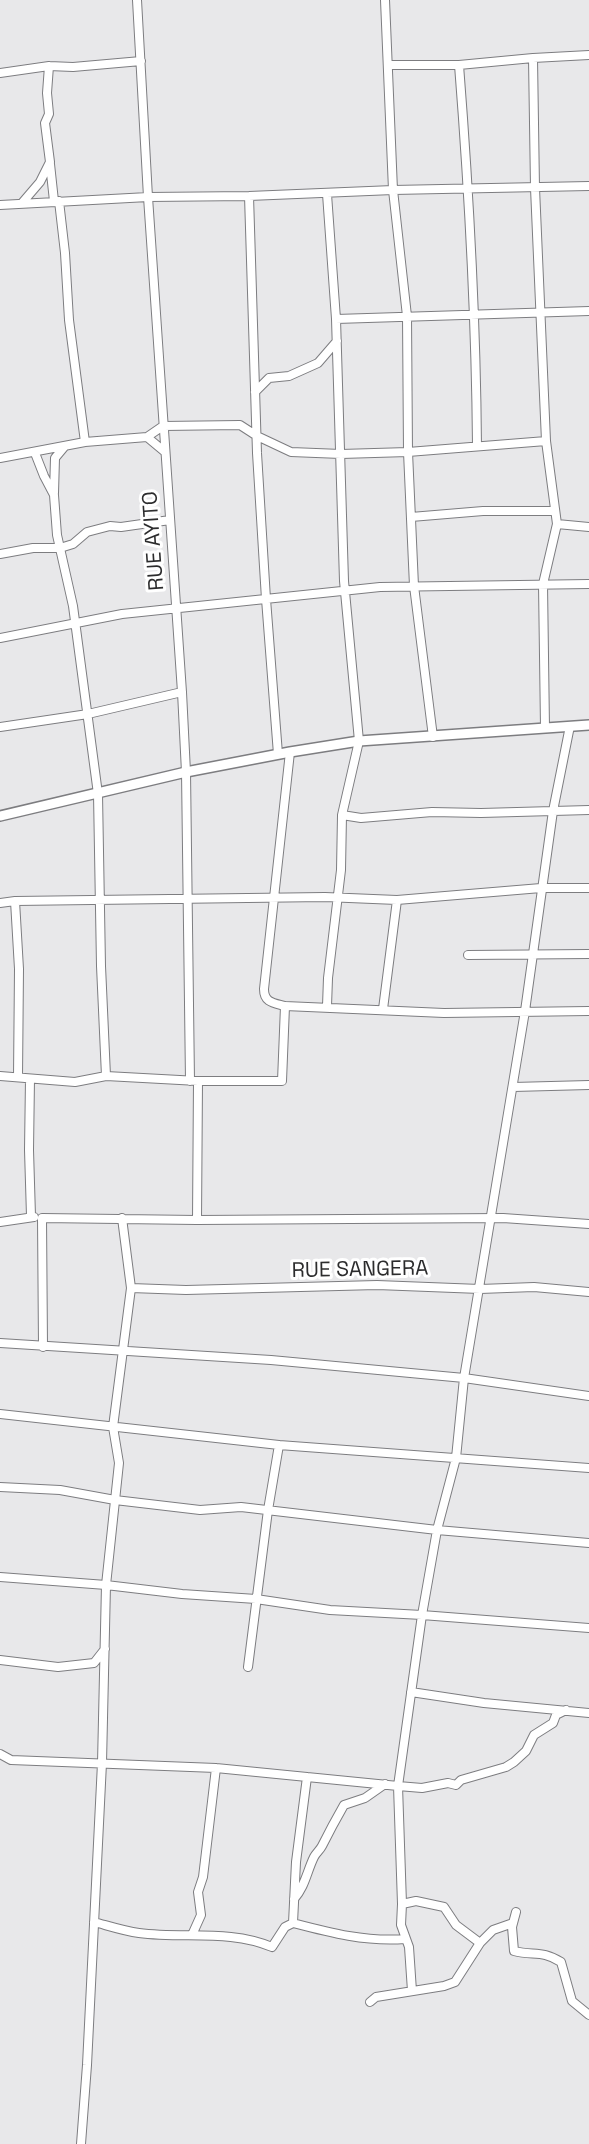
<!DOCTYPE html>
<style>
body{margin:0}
canvas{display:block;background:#e8e8ea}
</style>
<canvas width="589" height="2144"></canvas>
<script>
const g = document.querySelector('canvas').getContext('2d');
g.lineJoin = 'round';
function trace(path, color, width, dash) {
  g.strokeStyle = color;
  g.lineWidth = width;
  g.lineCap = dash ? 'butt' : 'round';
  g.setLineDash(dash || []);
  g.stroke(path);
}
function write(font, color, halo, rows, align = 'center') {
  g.font = font + ' "Space Grotesk",sans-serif';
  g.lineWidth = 6;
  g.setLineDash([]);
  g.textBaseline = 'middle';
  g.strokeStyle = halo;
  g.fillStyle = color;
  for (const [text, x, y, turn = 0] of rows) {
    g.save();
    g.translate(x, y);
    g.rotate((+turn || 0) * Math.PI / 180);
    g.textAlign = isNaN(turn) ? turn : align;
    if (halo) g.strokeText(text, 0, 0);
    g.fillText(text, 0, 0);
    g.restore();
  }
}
const minor = new Path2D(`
 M137 0 148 197 182 692 186 772 190 1081
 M385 0 393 190 407 316 408 452 414 586 433 737
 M533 58 535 188 546 441 557 524 543 584 545 728
 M388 65H459L533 58 589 55
 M459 65C469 192 476 319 477 446
 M0 73 49 66 73 67 141 61
 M50 164 54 201
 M327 194 336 319 344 581 359 741 342 815 341 870 328 978 327 1006
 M249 196 257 453 266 599 278 754
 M59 201 65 253 69 320 85 442
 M22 203 40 182 50 162 45 123 49 114 47 93 49 66
 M0 205 148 197 249 196 393 190 589 186
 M336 319 589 311
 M255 392 269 378 289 376 318 363 337 341
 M147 437 163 426 240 425 257 436 291 452 341 454 408 452 546 441
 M35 453 44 476 54 495 57 535 73 606 98 794 101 966 106 1076
 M0 458 85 442 147 437 165 452
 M54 493 55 458 65 446
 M411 517 483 511H554
 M557 524 589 527
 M0 554 33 548H60L73 544 87 532 110 526 121 527 170 520
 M0 638 122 614 380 587 589 584
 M0 727 88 714 182 692
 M342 815 361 818 432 812 481 813 589 810
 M15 901 19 969 18 1077
 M0 903 15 901 325 897 397 900 541 888H589
 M468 955 589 954
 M285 1006C274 1003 264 1003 264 989L290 752
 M383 1009 397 900
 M0 1076 75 1082 106 1076 198 1081H282L285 1006 444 1013 589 1011
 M30 1079 29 1150 31 1216
 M513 1087 589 1085
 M197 1220 198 1081
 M0 1222 34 1217
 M131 1288 186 1290 377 1285 480 1289 534 1287 589 1292
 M0 1343 271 1360 464 1378 589 1396
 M43 1347 42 1218 197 1220 503 1218 589 1224
 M0 1414 279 1445 589 1468
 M0 1487 60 1490 115 1500 200 1510 241 1507 437 1530 589 1543
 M0 1577 106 1585 182 1594 256 1599 330 1610 422 1615 589 1628
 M0 1660 58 1667 94 1663 105 1649
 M248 1667 268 1510 279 1445
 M411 1692 484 1703 589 1713
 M0 1754 11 1760 216 1768 398 1786 422 1615 437 1530 456 1458 464 1378 525 1011 553 811 570 726
 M294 1899C305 1887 307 1871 314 1857 316 1853 320 1850 322 1846 329 1832 336 1819 344 1805L365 1798 385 1784
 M402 1904 398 1786 422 1788 448 1783 456 1785 461 1780 506 1767 514 1762 526 1751 534 1735 553 1723 556 1715 566 1710
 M516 1912 512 1927 514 1951C534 1956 542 1950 561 1962L572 2001 589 2015
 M94 1922C109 1926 124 1931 139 1933 184 1939 230 1929 272 1947L285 1927 293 1923C331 1933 366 1942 405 1939
 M293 1923 296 1862 307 1777
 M192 1935 201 1915 198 1892 203 1877 216 1768
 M412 1991 409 1947 401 1925 402 1904 416 1901 444 1907 456 1925 480 1943
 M370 2002 376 1997 444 1986 455 1982 480 1943 493 1930 513 1923
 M81 2144 87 2065 102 1763 106 1585 119 1463 113 1427 131 1288 122 1218`);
const tertiary = new Path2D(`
 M0 816 186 772 290 752 359 741 589 725`);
trace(minor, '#7d7d80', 10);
trace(tertiary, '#7d7d80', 12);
trace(minor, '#fff', 8);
trace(tertiary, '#fff', 9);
write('21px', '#2c2c2d', '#fff', [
 ["RUE AYITO",154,541,-94],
 ["RUE SANGERA",360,1270,-1]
]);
</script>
